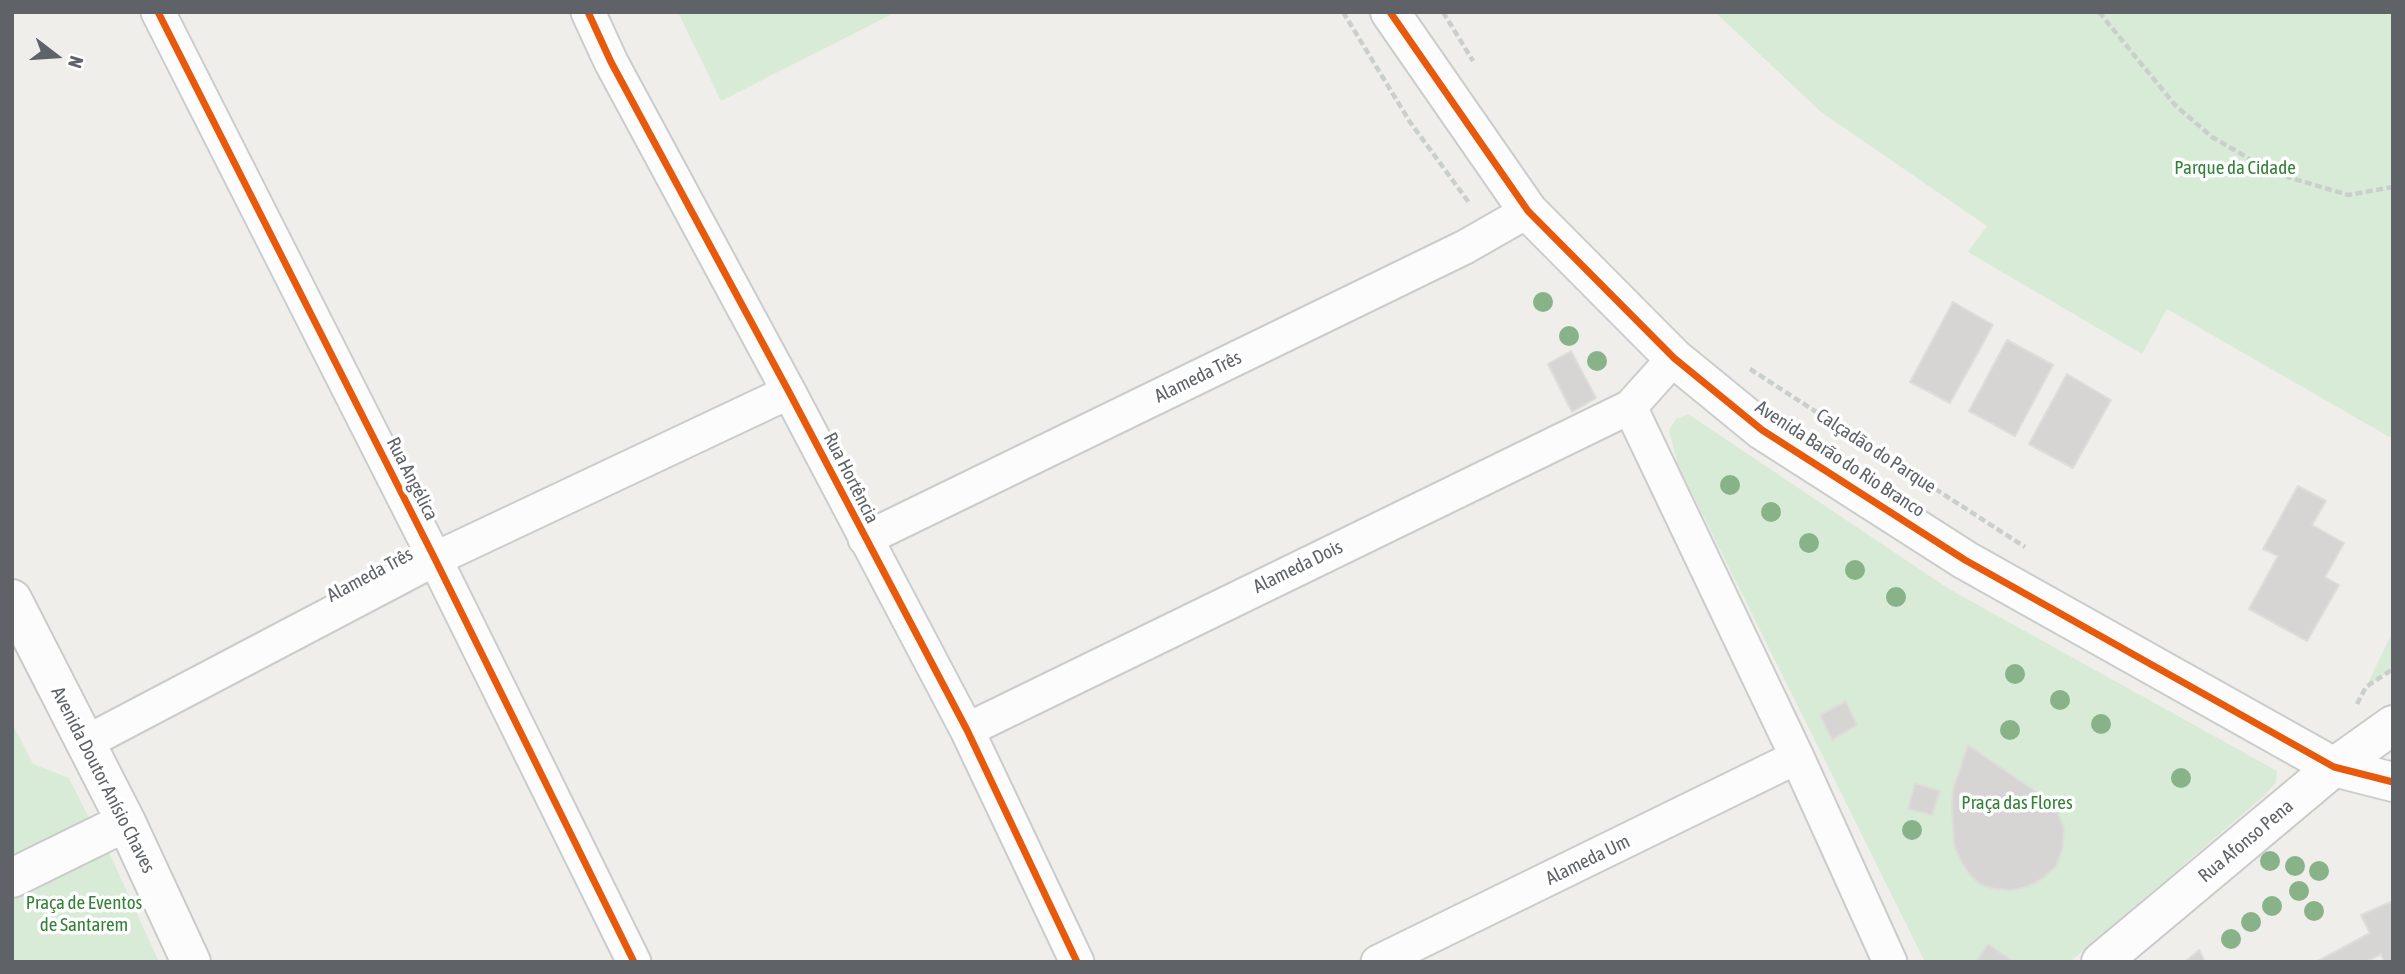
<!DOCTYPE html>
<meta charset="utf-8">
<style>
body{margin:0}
#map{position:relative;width:2405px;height:974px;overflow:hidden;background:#efeeea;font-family:"Asap Condensed",sans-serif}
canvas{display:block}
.frame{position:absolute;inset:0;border:14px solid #5f6368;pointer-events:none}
.north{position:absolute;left:21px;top:21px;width:70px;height:70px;-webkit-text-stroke:5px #fff;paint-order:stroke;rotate:107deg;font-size:19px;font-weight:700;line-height:28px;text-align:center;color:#5f6368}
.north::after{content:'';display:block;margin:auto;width:24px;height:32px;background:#5f6368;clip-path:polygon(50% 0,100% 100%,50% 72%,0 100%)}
</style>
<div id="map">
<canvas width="2405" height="974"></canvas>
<div class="frame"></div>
<div class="north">N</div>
</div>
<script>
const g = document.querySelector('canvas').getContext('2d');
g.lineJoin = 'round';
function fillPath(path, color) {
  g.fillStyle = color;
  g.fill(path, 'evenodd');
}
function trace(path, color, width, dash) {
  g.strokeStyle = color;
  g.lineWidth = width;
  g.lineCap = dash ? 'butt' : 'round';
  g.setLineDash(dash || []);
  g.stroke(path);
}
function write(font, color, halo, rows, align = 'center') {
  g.font = font + ' "Asap Condensed",sans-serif';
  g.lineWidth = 7;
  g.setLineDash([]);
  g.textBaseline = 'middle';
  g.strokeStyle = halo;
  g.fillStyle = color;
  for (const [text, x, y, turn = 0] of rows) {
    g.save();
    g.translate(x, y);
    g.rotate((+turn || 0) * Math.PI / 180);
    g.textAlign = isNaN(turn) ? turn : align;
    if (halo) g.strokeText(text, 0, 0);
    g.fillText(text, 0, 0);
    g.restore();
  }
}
fillPath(new Path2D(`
 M678 12H896L721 101Z
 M1715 12H2393V439L2167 309 2142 354 1968 252 1987 226 1821 112Z
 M1688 414 1949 589 2277 771 2276 782 2266 794 2070 962H1925L1678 465 1669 430 1676 419Z
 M2393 631V669L2366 687Z
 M12 723 33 764 69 778 90 820 12 860Z
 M108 850 159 962H12V900Z`), '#d8ebd6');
const building = new Path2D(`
 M1953 302 1993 325 1950 403 1910 382Z
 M2007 340 2053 365 2015 436 1969 411Z
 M1571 351 1596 398 1572 412 1548 364Z
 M2067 374 2111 400 2073 468 2029 444Z
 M2298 486 2326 501 2312 525 2344 543 2325 577 2339 585 2307 641 2249 609 2278 556 2263 549Z
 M1846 701 1857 725 1832 740 1820 715Z
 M1968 745 2042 796 2056 809 2064 828 2063 847 2056 866 2042 879 2027 887 2011 890 1995 889 1981 885 1969 874 1961 861 1954 845 1952 809 1953 789Z
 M1915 783 1940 791 1932 815 1908 809Z
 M2393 901V962H2384L2381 954 2366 962H2316L2370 933 2361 915Z
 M1988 944 2014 962H1976Z
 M2199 950 2205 962H2185Z`);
fillPath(building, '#d6d5d3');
trace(building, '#deddd9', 2);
const minor = new Path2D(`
 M158 12 435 559 634 962
 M588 12 611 62 789 392 967 730 1077 962
 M1674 358 1630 407 1797 757 1890 962
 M865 539 1465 247 1528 211
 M967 730 1630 407
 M85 743 435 559 789 392
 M1378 962 1797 757`);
const tertiary = new Path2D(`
 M1390 12 1528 211 1674 358 1762 430 1965 560 2334 767 2393 782`);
const secondary = new Path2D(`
 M12 599 126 822 191 962
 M12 878 126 822
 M2101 962 2334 767 2393 725`);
trace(minor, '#cbcccc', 37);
trace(tertiary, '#cbcccc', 42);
trace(secondary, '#cacacb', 42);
trace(new Path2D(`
 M1343 12 1410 122 1470 204
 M1443 12 1473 61
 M2099 12 2175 105 2212 137 2274 173 2348 195 2393 187
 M1750 369 2025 547
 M2357 704 2366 687 2393 669`), '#cacfcc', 4.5, [7, 3.5]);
trace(minor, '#fdfcfc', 33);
trace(tertiary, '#fdfcfc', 38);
trace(secondary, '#fdfcfc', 38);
trace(new Path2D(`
 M158 12 435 559 634 962
 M588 12 611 62 789 392 967 730 1077 962
 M1390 12 1528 211 1674 358 1762 430 1965 560 2334 767 2393 782`), '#e8590c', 7);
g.fillStyle = '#88b388';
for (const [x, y] of [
 [1543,302],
 [1569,336],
 [1597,361],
 [1730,485],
 [1771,512],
 [1809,543],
 [1855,570],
 [1896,597],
 [2015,674],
 [2060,700],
 [2101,724],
 [2010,730],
 [2181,778],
 [1912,830],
 [2270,861],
 [2295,866],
 [2319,871],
 [2299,891],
 [2272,906],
 [2314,911],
 [2251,922],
 [2231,939]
]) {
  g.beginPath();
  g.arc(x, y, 10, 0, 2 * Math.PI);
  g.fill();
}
write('19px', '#348238', '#fff', [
 ["Parque da Cidade",2235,168],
 ["Praça das Flores",2017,803],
 ["Praça de Eventos",84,903],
 ["de Santarem",84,925]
]);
write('19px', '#5f6368', '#fff', [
 ["Alameda Três",1198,377,-26],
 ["Calçadão do Parque",1876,451,33],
 ["Avenida Barão do Rio Branco",1840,459,33],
 ["Rua Hortência",851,478,63],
 ["Rua Angélica",412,479,63],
 ["Alameda Dois",1298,567,-26],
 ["Alameda Três",370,575,-28],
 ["Avenida Doutor Anísio Chaves",103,780,63],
 ["Rua Afonso Pena",2246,841,-40],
 ["Alameda Um",1588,860,-26]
]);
</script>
